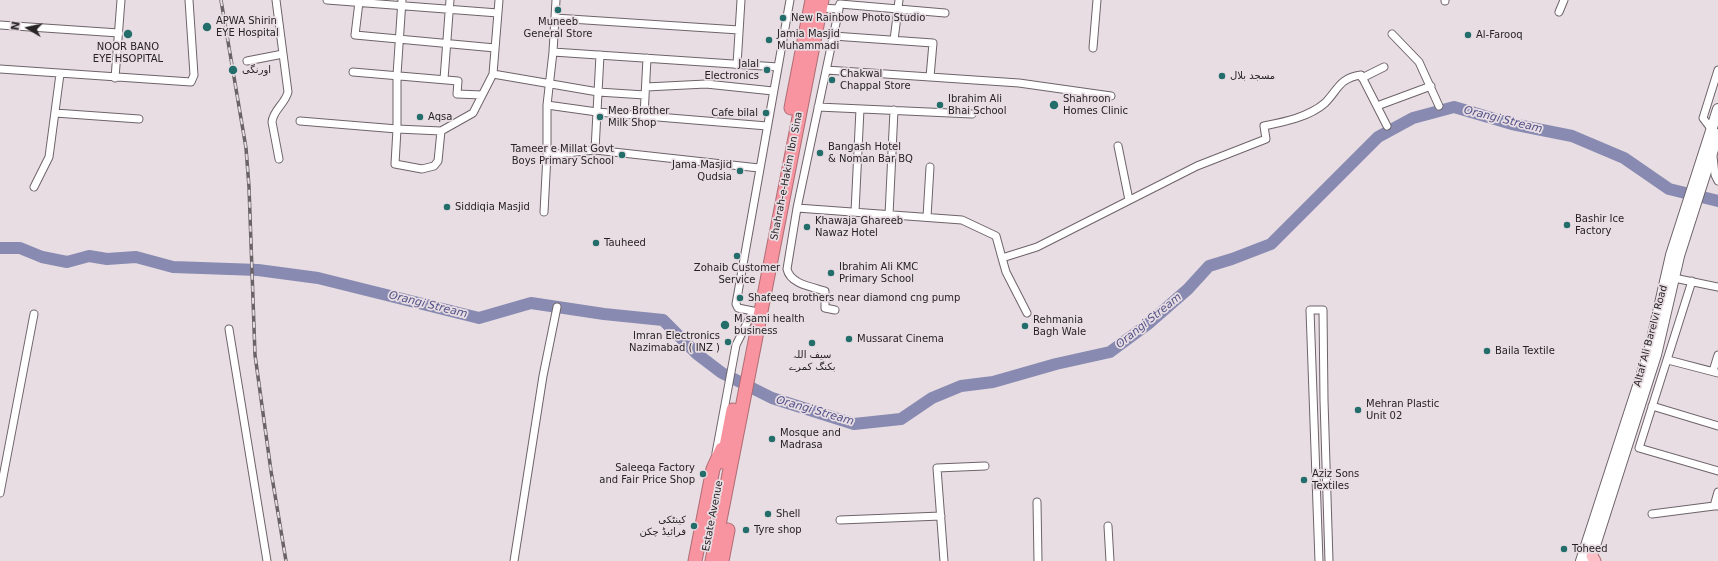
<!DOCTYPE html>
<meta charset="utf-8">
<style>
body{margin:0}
#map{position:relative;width:1718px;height:561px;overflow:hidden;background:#e8dde3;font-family:"DejaVu Sans",sans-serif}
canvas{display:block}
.north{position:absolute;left:8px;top:8px;width:40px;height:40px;-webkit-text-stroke:3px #e8dde3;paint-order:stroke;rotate:279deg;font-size:11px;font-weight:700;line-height:16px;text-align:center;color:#272325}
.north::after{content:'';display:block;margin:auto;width:14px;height:18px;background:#272325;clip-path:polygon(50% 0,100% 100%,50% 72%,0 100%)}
</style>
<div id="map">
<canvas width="1718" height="561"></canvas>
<div class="north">N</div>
</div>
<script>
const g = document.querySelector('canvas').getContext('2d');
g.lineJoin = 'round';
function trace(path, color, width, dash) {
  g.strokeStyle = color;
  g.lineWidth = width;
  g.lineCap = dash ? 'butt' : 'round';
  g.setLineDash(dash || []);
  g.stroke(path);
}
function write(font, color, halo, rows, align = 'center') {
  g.font = font + ' "DejaVu Sans","Noto Naskh Arabic",sans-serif';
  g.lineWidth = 3.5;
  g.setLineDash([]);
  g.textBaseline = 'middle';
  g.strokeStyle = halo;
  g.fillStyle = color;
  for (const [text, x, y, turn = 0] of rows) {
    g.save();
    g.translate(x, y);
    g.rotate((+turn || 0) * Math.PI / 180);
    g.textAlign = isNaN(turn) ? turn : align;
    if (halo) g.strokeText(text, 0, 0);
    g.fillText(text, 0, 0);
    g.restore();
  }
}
trace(new Path2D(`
 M0 248H20L42 257 67 262 89 256 107 259 136 257 173 267 258 270 318 278 479 318 531 303 604 314 663 320 697 354 722 373 772 398 854 424 901 419 932 398 961 386 993 382 1056 364 1110 352 1148 324 1188 289 1209 266 1232 259 1271 244 1378 137 1413 118 1454 107 1512 124 1572 136 1624 158 1669 189 1718 201`), '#888ab1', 12);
const street = new Path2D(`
 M276 0 288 92C285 104 273 110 272 122L279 159
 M327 0 498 13
 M402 0 397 75V129L395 164 422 169 434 166 438 161 441 131
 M1445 1V0
 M359 2 355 35 495 48
 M840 4 945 13
 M820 8 839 9V6
 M1559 12 1564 0
 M555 18 739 30
 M0 25 119 33
 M1392 34 1419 62 1439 106
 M833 36 933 43 930 77
 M894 40 899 0
 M1093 48 1097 0
 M553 52 778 67
 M247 61 283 54
 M737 65 741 0
 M0 69 191 82 194 75 189 0
 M826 70 1019 83 1111 96
 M353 72 458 81 457 94 482 95
 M493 74 598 92 645 95
 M115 78 121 0
 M1362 78 1384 67
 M444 79 450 0
 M646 87 706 84 773 91
 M547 105 597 112 767 126
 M1377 106 1431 86
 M818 107 972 114
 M55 113 139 119
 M644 116 647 58
 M300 121 397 129 441 131 473 113 493 74 499 0
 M1712 130 1703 118 1718 70
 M1118 146 1129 200
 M595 150 600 55
 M547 155 595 150 759 168
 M1713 156 1715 175 1718 181
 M34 187 49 157 60 74
 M797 208 962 220 996 236 1002 258 1037 247 1197 166 1266 139 1264 126C1284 122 1309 117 1325 103 1338 90 1339 78 1361 75L1387 126
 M544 212 547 155V105L553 52 556 0
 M855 212 860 109
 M889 215 894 110
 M927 217 930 167
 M1002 258 1006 272 1027 313
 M1674 278 1718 287
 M1692 281 1639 448 1718 471
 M835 310 825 308V291C812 287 790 284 787 269L797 208 839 9
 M229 329 267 561
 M1668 360 1718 373
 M1713 371 1718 355
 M1652 406 1718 426
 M716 453 736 345 753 311 738 308 736 304 790 0
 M1718 492 1714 506H1718
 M0 493 34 314
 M1037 502 1038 561
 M1652 514 1714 506
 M840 520 941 516
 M1108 526 1110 561
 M514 561 543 376 557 307
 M944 561 937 468 985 466
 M1319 561 1310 310H1323L1324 400 1329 561`);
const secondary = new Path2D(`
 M1581 561 1649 352 1671 255 1718 109
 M1590 561 1656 355 1679 256 1718 134`);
const primary = new Path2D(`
 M1592 556 1595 561`);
const highway = new Path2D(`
 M791 108 812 0
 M723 462 733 410
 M695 561 713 469 722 449
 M712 561 822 0
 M722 561 728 530`);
trace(street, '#6d6369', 9);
trace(secondary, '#6d6369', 12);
trace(primary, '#af6c74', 13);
trace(highway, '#af6c74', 15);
trace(street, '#fff', 7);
trace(secondary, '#fff', 10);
trace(primary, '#fbbfc5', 11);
trace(highway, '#f8949f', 13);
const rail = new Path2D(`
 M221 0 246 148 249 187 255 355 271 471 286 561`);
trace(rail, '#696366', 3.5);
trace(rail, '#e8dde3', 2, [6]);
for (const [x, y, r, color] of [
 [558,10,4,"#236e6b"],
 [783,18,4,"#236e6b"],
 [207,27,5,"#236e6b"],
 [128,34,5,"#236e6b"],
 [1468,35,4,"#236e6b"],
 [769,40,4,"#236e6b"],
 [233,70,5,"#236e6b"],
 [767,70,4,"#236e6b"],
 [1222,76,4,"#236e6b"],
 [832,80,4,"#236e6b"],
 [940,105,4,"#236e6b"],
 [1054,105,5,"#236e6b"],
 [766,113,4,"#236e6b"],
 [420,117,4,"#236e6b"],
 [600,117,4,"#236e6b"],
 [820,153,4,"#236e6b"],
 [622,155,4,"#236e6b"],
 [740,171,4,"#236e6b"],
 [447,207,4,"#236e6b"],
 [1567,225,4,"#236e6b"],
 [807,227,4,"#236e6b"],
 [596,243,4,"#236e6b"],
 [737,256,4,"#236e6b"],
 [831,273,4,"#236e6b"],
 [740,298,4,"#236e6b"],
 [725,325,5,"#236e6b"],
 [1025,326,4,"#236e6b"],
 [849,339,4,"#236e6b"],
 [728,342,4,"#236e6b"],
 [812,343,4,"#236e6b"],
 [1487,351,4,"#236e6b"],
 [1358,410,4,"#236e6b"],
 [772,439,4,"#236e6b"],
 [703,474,4,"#236e6b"],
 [1304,480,4,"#236e6b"],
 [768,514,4,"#236e6b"],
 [694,526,4,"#236e6b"],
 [746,530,4,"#236e6b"],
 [1564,549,4,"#236e6b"]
]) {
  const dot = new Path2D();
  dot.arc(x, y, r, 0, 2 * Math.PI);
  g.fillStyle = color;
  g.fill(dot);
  trace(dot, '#e8dde3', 1.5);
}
write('10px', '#272325', '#e8dde3', [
 ["New Rainbow Photo Studio",791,18],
 ["APWA Shirin",216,21],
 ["EYE Hospital",216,33],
 ["Muneeb",558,22,"center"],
 ["General Store",558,34,"center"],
 ["Jamia Masjid",777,34],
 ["Muhammadi",777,46],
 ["Al-Farooq",1476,35],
 ["NOOR BANO",128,47,"center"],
 ["EYE HSOPITAL",128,59,"center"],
 ["Jalal",759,64,"right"],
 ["Electronics",759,76,"right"],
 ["اورنگی",242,70],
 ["Chakwal",840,74],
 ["Chappal Store",840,86],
 ["مسجد بلال",1230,76],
 ["Ibrahim Ali",948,99],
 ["Bhai School",948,111],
 ["Shahroon",1063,99],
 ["Homes Clinic",1063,111],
 ["Meo Brother",608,111],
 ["Milk Shop",608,123],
 ["Cafe bilal",758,113,"right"],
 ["Aqsa",428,117],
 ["Bangash Hotel",828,147],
 ["& Noman Bar BQ",828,159],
 ["Tameer e Millat Govt",614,149,"right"],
 ["Boys Primary School",614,161,"right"],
 ["Jama Masjid",732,165,"right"],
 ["Qudsia",732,177,"right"],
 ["Siddiqia Masjid",455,207],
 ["Bashir Ice",1575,219],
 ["Factory",1575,231],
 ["Khawaja Ghareeb",815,221],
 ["Nawaz Hotel",815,233],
 ["Tauheed",604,243],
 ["Ibrahim Ali KMC",839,267],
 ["Primary School",839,279],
 ["Zohaib Customer",737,268,"center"],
 ["Service",737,280,"center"],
 ["Shafeeq brothers near diamond cng pump",748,298],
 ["M sami health",734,319],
 ["business",734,331],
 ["Rehmania",1033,320],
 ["Bagh Wale",1033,332],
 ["Imran Electronics",720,336,"right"],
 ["Nazimabad ( INZ )",720,348,"right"],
 ["Mussarat Cinema",857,339],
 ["Baila Textile",1495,351],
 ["سیف اللہ",812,355,"center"],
 ["بکنگ کمرے",812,367,"center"],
 ["Mehran Plastic",1366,404],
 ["Unit 02",1366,416],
 ["Mosque and",780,433],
 ["Madrasa",780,445],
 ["Saleeqa Factory",695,468,"right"],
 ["and Fair Price Shop",695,480,"right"],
 ["Aziz Sons",1312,474],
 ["Textiles",1312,486],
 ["Shell",776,514],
 ["کینٹکی",686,520,"right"],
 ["فرائیڈ چکن",686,532,"right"],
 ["Tyre shop",754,530],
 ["Toheed",1572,549]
], 'left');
write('10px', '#272325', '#e8dde3', [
 ["Shahrah-e-Hakim Ibn Sina",787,176,-79],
 ["Altaf Ali Barelvi Road",1651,336,-75],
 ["Estate Avenue",713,516,-79]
]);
write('italic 11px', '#505187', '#e8dde3', [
 ["Orangi Stream",1503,120,14],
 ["Orangi Stream",428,305,14],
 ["Orangi Stream",1149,321,-39],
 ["Orangi Stream",815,411,16]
]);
</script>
